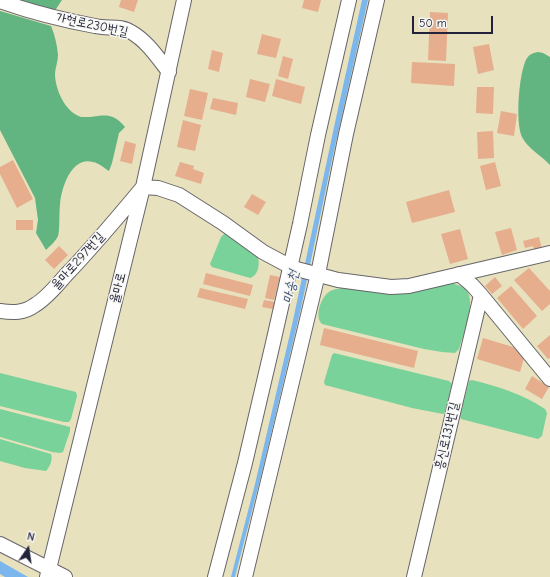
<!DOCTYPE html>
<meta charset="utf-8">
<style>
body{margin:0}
#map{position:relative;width:550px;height:577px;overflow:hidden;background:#e7e1be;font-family:"Comic Neue",sans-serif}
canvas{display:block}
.north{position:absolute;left:8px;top:529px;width:40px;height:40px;-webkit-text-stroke:3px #f6f6f2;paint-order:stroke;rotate:13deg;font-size:11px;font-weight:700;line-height:16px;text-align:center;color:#22223b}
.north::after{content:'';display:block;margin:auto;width:14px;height:18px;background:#22223b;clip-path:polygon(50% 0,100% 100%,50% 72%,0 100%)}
.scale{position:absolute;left:412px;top:16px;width:81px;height:18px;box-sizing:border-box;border:2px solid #22223b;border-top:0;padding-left:5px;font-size:12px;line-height:14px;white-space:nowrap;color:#22223b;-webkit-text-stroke:3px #f6f6f2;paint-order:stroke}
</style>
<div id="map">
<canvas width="550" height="577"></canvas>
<div class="north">N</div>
<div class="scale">50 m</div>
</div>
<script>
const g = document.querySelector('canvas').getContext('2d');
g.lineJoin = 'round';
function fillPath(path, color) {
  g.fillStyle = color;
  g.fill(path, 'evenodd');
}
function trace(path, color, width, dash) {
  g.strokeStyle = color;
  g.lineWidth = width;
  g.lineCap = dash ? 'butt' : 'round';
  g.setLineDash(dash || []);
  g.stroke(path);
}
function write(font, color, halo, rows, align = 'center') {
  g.font = font + ' "Comic Neue","Poor Story",sans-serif';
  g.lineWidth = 3;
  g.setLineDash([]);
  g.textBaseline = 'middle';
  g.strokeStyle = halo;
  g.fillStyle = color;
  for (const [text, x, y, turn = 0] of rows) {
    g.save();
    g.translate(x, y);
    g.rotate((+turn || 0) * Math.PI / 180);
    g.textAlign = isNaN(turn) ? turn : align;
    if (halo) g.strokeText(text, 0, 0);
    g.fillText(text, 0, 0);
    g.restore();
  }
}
fillPath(new Path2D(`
 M224 234H228L257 256C261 263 258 276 250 278L212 267 210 264 221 237Z
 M452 283C457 285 462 286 466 290 477 302 463 335 459 349L455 353 442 352 424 349 322 324C314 317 321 297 329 292 333 289 337 289 342 288Z
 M334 353 449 381 452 384 445 412 443 414 412 408 325 385 324 382 332 355Z
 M0 373 76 392 77 396 71 419 69 422H64L0 406Z
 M472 380C499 387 521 393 545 409L547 413 542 436 538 439 461 419 460 416 469 381Z
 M0 409 70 427V431L63 452 60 453 52 452 0 437Z
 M0 439 51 454C53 459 50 467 46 471L25 468 0 461Z`), '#79d299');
fillPath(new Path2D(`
 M8 0H62L54 12Z
 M0 11 51 26C55 35 57 45 58 55 58 62 55 68 55 74 55 89 65 112 81 117 83 117 87 117 90 117 106 115 113 113 125 127L119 133 112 163 109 171C104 168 99 163 93 162 71 156 61 189 60 205 59 212 60 231 58 236 56 241 50 246 46 250L36 233 38 220 35 198 0 130Z
 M538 52 543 53 550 57V165C541 155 528 149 522 137 515 122 519 71 527 58 530 54 533 53 538 52Z`), '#62b481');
fillPath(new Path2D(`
 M362 0H368L333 155 301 308 262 472 235 577H231L255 484 292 325 336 118Z
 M0 561 28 577H5L0 574Z`), '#7bb6ed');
fillPath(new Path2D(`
 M121 0H138L134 12 119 7Z
 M304 0H321L318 12 302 8Z
 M430 12 448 13 446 61 428 60Z
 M262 34 281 39 276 58 257 54Z
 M489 44 494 70 478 74 473 47Z
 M212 50 223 53 219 72 208 69Z
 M283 56 293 59 288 79 278 76Z
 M412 62 455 64 454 86 411 83Z
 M250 79 270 84 265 102 246 97Z
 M276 79 305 87 301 104 272 96Z
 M477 87H494L493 114 476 113Z
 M190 89 208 93 202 120 184 116Z
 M213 98 238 103 236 115 210 109Z
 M501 111 517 114 514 136 497 133Z
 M183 120 201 125 195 151 177 147Z
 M493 131 494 158 478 159 477 132Z
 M125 141 136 144 132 164 120 161Z
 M13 160 33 199 17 208 0 174V167Z
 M180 162 194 166 193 169 204 173 201 184 175 176Z
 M495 162 501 186 486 190 480 166Z
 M449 190 455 212 412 223 406 202Z
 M252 194 266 202 258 215 244 207Z
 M16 220H33V230H16Z
 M511 228 517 250 502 255 495 232Z
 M460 229 468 259 450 264 441 234Z
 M539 237 542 249 535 251 533 246 525 248 523 241Z
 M59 246 68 255 54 269 45 260Z
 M529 268 550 291V304L542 311 514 280Z
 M206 273 253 285 250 296 203 284Z
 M270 275 280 277 274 300 265 298Z
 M495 277 502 286 492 294 485 286Z
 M511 286 537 316 523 329 497 298Z
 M200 288 248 299 245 309 197 297Z
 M264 300 275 302 273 309 262 307Z
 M324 328 418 351 414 368 320 345Z
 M550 335V358L548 359 537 346Z
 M483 338 520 349 519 353 525 355 520 372 477 359Z
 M532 376 549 387 542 399 525 389Z`), '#e6ae8d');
const minor = new Path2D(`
 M0 1C31 12 63 20 95 26 107 29 121 25 131 32 147 41 158 58 169 72
 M459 274 472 285 481 295 550 379
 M0 311C13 313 24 313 35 305 47 298 57 285 66 275 93 247 118 217 143 187L158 188 179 195 223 223 263 252 293 268 338 280 391 287 409 286 550 253
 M0 544 65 577
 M47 577 143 187 184 0
 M215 577 245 463 273 343 300 224 318 135 349 0
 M245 577 318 274 346 134 377 0
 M414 577 481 295`);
trace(minor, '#676569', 16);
trace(minor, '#fff', 14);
write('13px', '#22223b', '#f6f6f2', [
 ["가현로230번길",92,25,12],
 ["율마로297번길",78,261,-48],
 ["율마로",118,288,-76],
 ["흥신로131번길",447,436,-77]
]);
write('italic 14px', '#415679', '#f6f6f2', [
 ["마송천",291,287,-78]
]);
</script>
